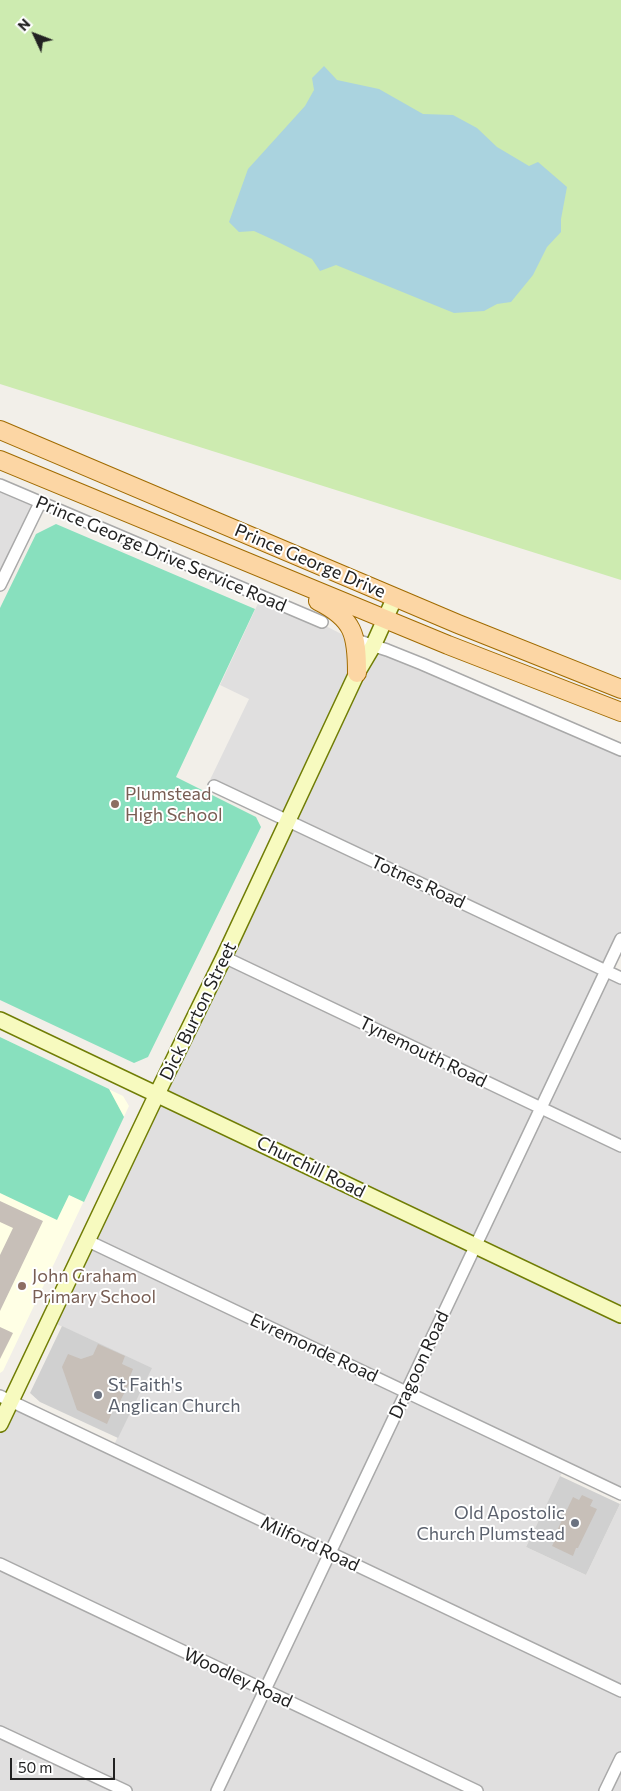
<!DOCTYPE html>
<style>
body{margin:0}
#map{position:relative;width:621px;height:1791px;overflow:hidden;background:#f2efe9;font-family:Commissioner,sans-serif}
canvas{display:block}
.north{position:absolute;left:10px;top:10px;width:50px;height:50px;-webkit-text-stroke:4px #fff;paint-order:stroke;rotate:313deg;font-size:14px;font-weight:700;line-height:20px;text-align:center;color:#222}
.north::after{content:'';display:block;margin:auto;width:18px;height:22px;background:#222;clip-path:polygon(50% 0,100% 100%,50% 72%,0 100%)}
.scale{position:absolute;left:10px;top:1758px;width:105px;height:22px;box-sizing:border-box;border:2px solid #222;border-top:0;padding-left:6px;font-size:15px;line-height:18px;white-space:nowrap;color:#222;-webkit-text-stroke:4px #fff;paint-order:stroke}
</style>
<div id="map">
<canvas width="621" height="1791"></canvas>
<div class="north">N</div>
<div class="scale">50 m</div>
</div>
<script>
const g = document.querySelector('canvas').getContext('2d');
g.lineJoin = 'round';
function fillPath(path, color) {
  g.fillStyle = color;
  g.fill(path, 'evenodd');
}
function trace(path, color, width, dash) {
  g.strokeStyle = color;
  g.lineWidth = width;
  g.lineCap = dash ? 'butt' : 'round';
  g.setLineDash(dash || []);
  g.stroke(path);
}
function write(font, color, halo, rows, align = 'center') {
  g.font = font + ' Commissioner,sans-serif';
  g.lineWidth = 4;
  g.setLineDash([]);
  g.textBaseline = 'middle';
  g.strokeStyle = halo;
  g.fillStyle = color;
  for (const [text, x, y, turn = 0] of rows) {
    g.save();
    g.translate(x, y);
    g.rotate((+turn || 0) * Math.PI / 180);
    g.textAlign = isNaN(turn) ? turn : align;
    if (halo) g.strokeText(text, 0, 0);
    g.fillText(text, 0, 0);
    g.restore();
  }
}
fillPath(new Path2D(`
 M0 486 41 504 0 587Z
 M261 597 320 623 355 641 621 750V940L606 971 621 979V1494L564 1468 526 1547 586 1575 621 1502V1791H0V1396L112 1449 151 1368 50 1321 288 821 208 784 249 699 220 685Z`), '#e0dfdf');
fillPath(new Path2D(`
 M0 1037 123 1096 129 1106 3 1371 0 1373Z`), '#ffffe5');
fillPath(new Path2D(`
 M62 1326 152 1368 118 1438 40 1402 30 1393Z
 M560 1476 620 1504 586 1575 526 1547Z`), '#d0d0d0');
fillPath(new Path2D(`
 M0 0H621V580L0 384Z`), '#cdebb0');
fillPath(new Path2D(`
 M56 524 255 609 176 777 256 817 261 827 148 1057 134 1063 0 1000V608L36 534Z
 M0 1037 109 1089 124 1117 84 1202 69 1195 57 1220 0 1193Z`), '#88e0be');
fillPath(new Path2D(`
 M324 66 337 80 379 89 423 114 453 115 477 128 497 147 529 166 538 162 567 187 561 219V232L547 247 533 275 511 302 497 304 484 311 454 313 336 265 320 271 312 259 278 242 254 231 239 232 229 222 248 169 305 106 314 90 312 78Z`), '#aad3df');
fillPath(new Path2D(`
 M0 1201 43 1221 0 1311V1255L13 1228 0 1222Z
 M0 1327 13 1333 0 1359Z
 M98 1344 125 1356 122 1364 133 1369 128 1381 130 1382 116 1409 114 1408 107 1424 77 1410 62 1367 68 1354 81 1359 93 1355Z
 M582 1495 593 1500 590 1506 597 1509 578 1548H576L573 1556 552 1546 556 1538 554 1537 573 1497 579 1500Z`), '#c7bfb8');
const street = new Path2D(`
 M0 485 322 622
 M0 585 40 503
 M356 640 387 650 422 664 621 750
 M214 786 621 978
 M224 957 621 1146
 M88 1241 621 1494
 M0 1396 621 1691
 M0 1564 477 1791
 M0 1732 126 1791
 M217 1791 621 939
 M605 1791 621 1758`);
const secondary = new Path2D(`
 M0 1020 621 1315
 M0 1424 157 1094 224 957 357 673 373 646 395 597`);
const primary = new Path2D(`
 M0 430 458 624 621 689
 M0 460 448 645 621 712
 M318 601C354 619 357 635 357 673`);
trace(street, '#a9a9a9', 14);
trace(secondary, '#707d05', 18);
trace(primary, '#a06b00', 20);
trace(street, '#fff', 11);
trace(secondary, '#f7fabf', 15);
trace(primary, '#fcd6a4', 18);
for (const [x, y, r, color] of [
 [115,804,5,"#8d6e63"],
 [22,1286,5,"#8d6e63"],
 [98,1395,5,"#6b7280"],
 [575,1523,5,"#6b7280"]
]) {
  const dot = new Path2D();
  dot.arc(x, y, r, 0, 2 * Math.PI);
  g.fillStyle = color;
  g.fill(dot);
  trace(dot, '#fff', 2);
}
write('18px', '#222', '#fff', [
 ["Prince George Drive Service Road",161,554,23],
 ["Prince George Drive",310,561,23],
 ["Totnes Road",418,882,25],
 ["Dick Burton Street",198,1011,-64],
 ["Tynemouth Road",423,1052,26],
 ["Churchill Road",311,1167,26],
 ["Evremonde Road",314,1348,25],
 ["Dragoon Road",419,1365,-65],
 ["Milford Road",310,1544,25],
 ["Woodley Road",238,1678,25]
]);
write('18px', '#785e54', '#fff', [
 ["Plumstead",125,794],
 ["High School",125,815],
 ["John Graham",32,1276],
 ["Primary School",32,1297]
], 'left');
write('18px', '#5b616d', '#fff', [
 ["St Faith's",108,1385],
 ["Anglican Church",108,1406],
 ["Old Apostolic",565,1513,"right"],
 ["Church Plumstead",565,1534,"right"]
], 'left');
</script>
